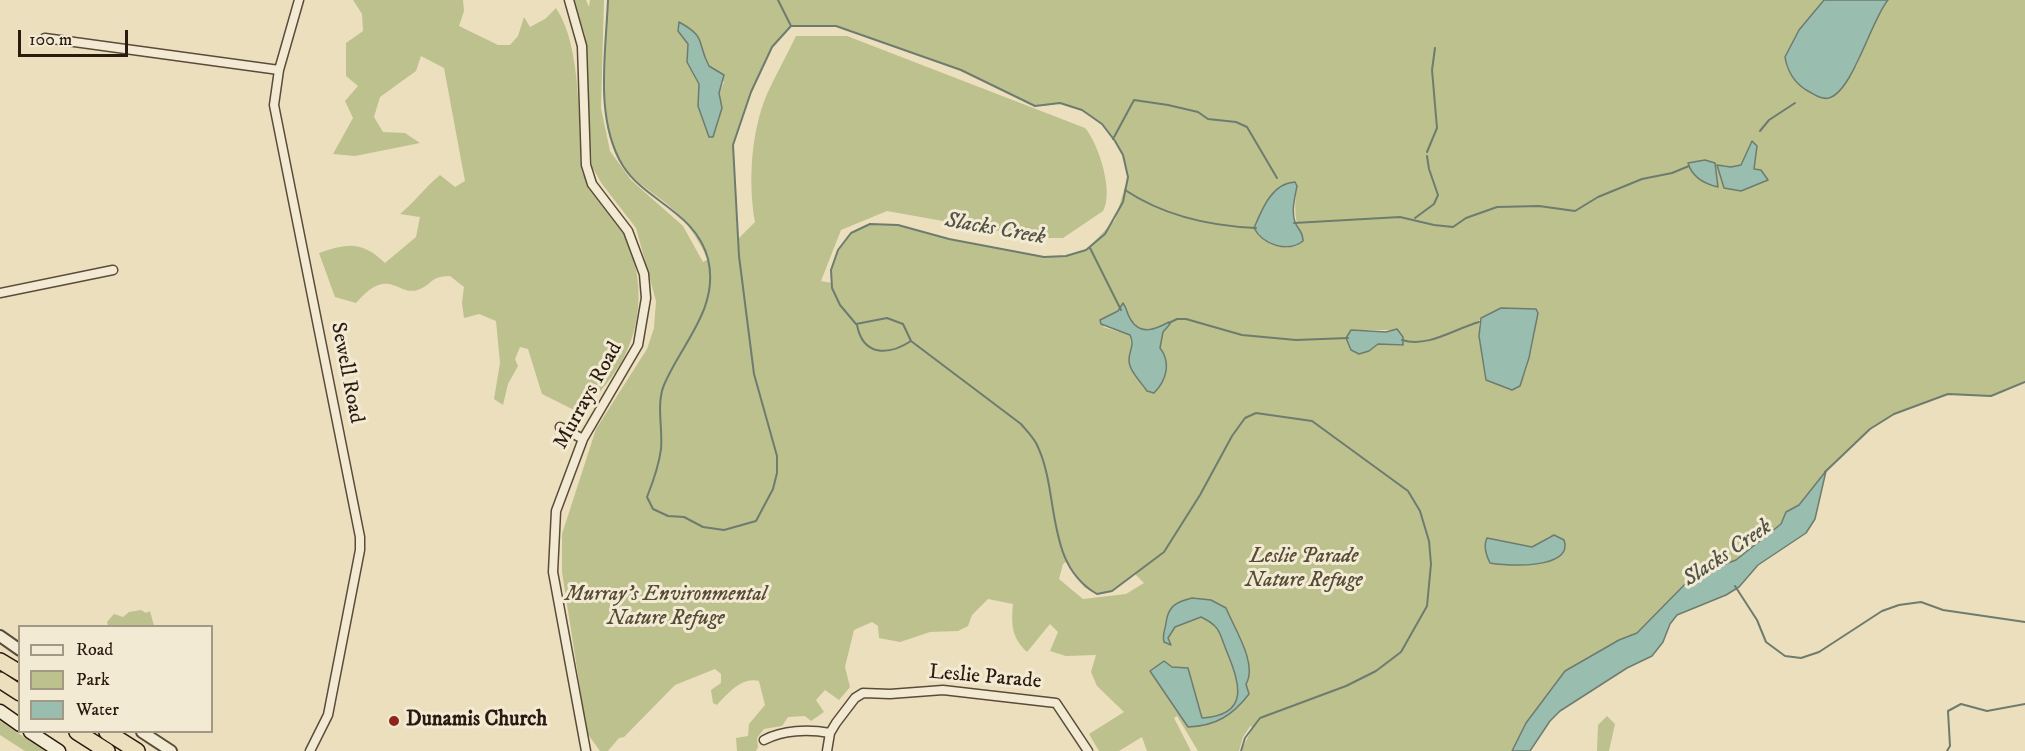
<!DOCTYPE html>
<style>
body{margin:0}
#map{position:relative;width:2025px;height:751px;overflow:hidden;background:#ecdfbd;font-family:"IM FELL DW Pica",serif}
canvas{display:block}
.legend{position:absolute;left:18px;top:625px;width:195px;height:108px;box-sizing:border-box;background:#f3ead4;border:2px solid #a39785;margin:0;padding:8px 10px;list-style:none;font-size:18px;color:#2a1a0f}
.legend li{display:flex;align-items:center;gap:12px;height:30px}
.legend b{width:30px;border:2px solid #a39785}
.scale{position:absolute;left:18px;top:30px;width:110px;height:27px;box-sizing:border-box;border:3px solid #2a1a0f;border-top:0;padding-left:8px;font-size:18px;line-height:21px;white-space:nowrap;color:#2a1a0f;-webkit-text-stroke:4px #f3ead4;paint-order:stroke}
</style>
<div id="map">
<canvas width="2025" height="751"></canvas>
<ul class="legend">
<li><b style="height:8px;background:#f3ead4"></b>Road</li>
<li><b style="height:16px;background:#bcc18e"></b>Park</li>
<li><b style="height:16px;background:#99bdaf"></b>Water</li>
</ul>
<div class="scale">100 m</div>
</div>
<script>
const g = document.querySelector('canvas').getContext('2d');
g.lineJoin = 'round';
function fillPath(path, color) {
  g.fillStyle = color;
  g.fill(path, 'evenodd');
}
function trace(path, color, width, dash) {
  g.strokeStyle = color;
  g.lineWidth = width;
  g.lineCap = dash ? 'butt' : 'round';
  g.setLineDash(dash || []);
  g.stroke(path);
}
function write(font, color, halo, rows, align = 'center') {
  g.font = font + ' "IM FELL DW Pica",serif';
  g.lineWidth = 6;
  g.setLineDash([]);
  g.textBaseline = 'middle';
  g.strokeStyle = halo;
  g.fillStyle = color;
  for (const [text, x, y, turn = 0] of rows) {
    g.save();
    g.translate(x, y);
    g.rotate((+turn || 0) * Math.PI / 180);
    g.textAlign = isNaN(turn) ? turn : align;
    if (halo) g.strokeText(text, 0, 0);
    g.fillText(text, 0, 0);
    g.restore();
  }
}
fillPath(new Path2D(`
 M353 0H463L464 11 459 26 498 45H510L518 36 524 17 530 27 545 19 556 8C582 47 578 122 581 169 590 193 611 209 622 230 643 269 644 316 625 355 615 376 598 393 584 411L574 410 542 394 528 349 520 347 515 359 518 366 508 384 503 405 494 399 500 363 496 321 479 314 464 318 462 303 464 287 450 276C429 277 435 282 420 289 398 299 390 263 356 303L335 297 319 253C348 243 362 241 385 263L416 237 420 217 400 214C415 202 425 187 440 175L455 187 465 181 444 68 421 56 416 71 380 97 374 117 383 132 405 133 420 143 355 156 333 154 353 118 345 101 358 86 346 76V43L363 31 362 14Z
 M574 0H586L589 7 590 0H604L601 108 610 151 631 180 683 226 703 262 708 259C699 242 691 227 677 213 661 197 639 186 624 168 594 129 606 47 608 0H1824L1786 66 1803 88 1820 98 1857 65 1872 25 1888 0H2025V382L1991 396 1948 394 1894 414 1870 429 1826 471 1804 516 1561 697 1520 751H1241L1252 729 1251 725 1243 737 1239 751H1198L1177 716 1174 718 1191 751H1147L1142 737 1119 751H1099L1089 734 1124 712 1097 686 1091 672 1096 655 1066 656 1050 651 1058 632 1050 624 1027 652C1012 638 1011 625 1013 604L988 599 972 615 968 626 958 631 930 632 900 642 879 638 878 626 872 622 854 630 845 667 850 687 839 700 825 690 816 700 824 712 811 721 805 716 788 717 782 726 764 729 757 738 758 747 756 751H737L736 738 748 736 749 724 765 705 759 681C742 677 728 693 717 705L713 703 711 690 721 683V674L715 669 675 685 624 737 619 738 608 751H600L587 733 562 572V534L596 429 647 349 654 328 656 301 636 228 602 184 592 167 585 36ZM679 23C712 41 693 43 708 64 712 70 719 75 724 82L719 93 722 108 709 137 704 123 699 84 687 62 688 44 678 30ZM811 25 836 26 961 70 1035 106 1060 103 1082 110 1102 124 1115 141 1123 155 1128 177 1115 220 1086 250 1066 256 1044 257 949 239 898 225 870 224 851 233 838 250 831 270 832 283 821 281 841 230 887 211 1038 238H1063L1103 211C1114 193 1099 144 1085 128L847 36H796C787 55 776 74 767 94 751 132 748 182 755 222L738 239 733 145 751 92 772 47 791 26ZM1752 141 1757 146 1754 169 1757 170V184L1741 191 1724 188 1721 178 1724 165 1731 167 1741 165ZM1297 186C1294 207 1294 221 1303 241L1296 246 1285 248ZM1121 308C1139 327 1140 338 1169 322L1170 324 1163 332 1160 348C1172 363 1166 374 1158 389L1147 391 1134 373 1130 335 1103 327ZM1501 308 1536 309C1538 325 1528 379 1516 389L1485 373 1479 322 1481 317ZM1351 330H1392L1403 340 1402 346 1378 344 1369 351 1359 354 1351 350ZM1550 536 1557 559 1539 564 1501 562 1487 538 1532 547ZM1067 561 1084 587 1097 594 1112 591 1135 574 1144 583 1126 594 1083 599 1059 579 1063 564Z
 M141 610 146 613 150 611 154 626H108L107 622 114 614 123 617 129 612Z
 M1607 716 1615 724 1609 751H1597L1598 725Z
 M0 721 45 751H25L0 735Z`), '#bcc18e');
const water = new Path2D(`
 M1824 0H1888C1871 20 1853 91 1829 98 1821 100 1814 94 1808 91 1795 84 1787 71 1785 57L1799 30Z
 M679 22C708 38 696 42 709 66L724 75 719 93 722 108 713 137H709L698 106 699 84 687 62 688 44 678 31Z
 M1752 141 1757 146 1754 169 1761 170 1768 180 1741 191 1724 188 1717 165 1731 167 1741 165Z
 M1705 160 1715 163 1718 187C1705 184 1692 177 1688 163Z
 M1295 182 1297 186C1295 197 1291 211 1295 222 1298 230 1303 231 1303 241 1288 253 1263 245 1254 228 1262 209 1272 183 1295 182Z
 M1123 303C1127 308 1127 315 1131 320 1141 336 1156 329 1169 322L1170 324 1163 332 1160 348C1171 362 1167 380 1154 393L1147 391C1141 382 1129 371 1129 360 1129 350 1135 346 1130 335L1101 324 1100 320 1118 311Z
 M1501 308 1536 309 1538 313 1529 358 1520 386 1512 390 1486 380 1479 336 1481 318Z
 M1397 329 1403 337V345L1378 344 1369 351 1359 354 1351 350 1346 338 1351 330 1386 332Z
 M1826 471 1815 519 1806 533 1758 565 1739 587 1726 595 1677 615 1670 624 1663 642 1652 656 1627 668 1560 711 1550 721 1530 751H1512L1526 723 1565 671 1619 640 1637 633 1693 576 1736 560 1781 524 1786 512 1799 505Z
 M1554 535 1564 540C1574 570 1506 566 1490 563 1486 555 1483 546 1487 538L1532 547Z
 M1192 598 1211 600 1226 608C1234 628 1258 664 1246 684L1249 694C1233 715 1216 726 1188 727L1150 671 1164 661 1172 667 1188 668 1202 718C1250 715 1240 684 1227 652 1219 634 1222 627 1201 617L1175 627 1168 638 1171 645 1164 642C1162 634 1165 631 1166 623 1168 606 1176 602 1192 598Z`);
fillPath(water, '#99bdaf');
trace(water, '#6d7c6f', 1.5);
trace(new Path2D(`
 M608 0C606 52 594 119 623 166 645 201 696 212 708 259 720 308 681 344 664 385 656 404 663 429 661 449 659 465 653 482 647 497L653 509 668 516 684 517 703 527 724 530 756 521 773 489 777 473V456L754 374 739 256 733 145 751 92 772 47 791 26H836L961 70 1035 106 1060 103 1082 110 1102 124 1115 141 1123 155 1128 177 1123 202 1105 234 1086 250 1066 256 1044 257 949 239 898 225 870 224 851 233 838 250 831 270 832 288 840 305 856 324 887 318 903 324 911 341 1021 424C1026 430 1032 436 1036 443 1061 491 1043 563 1097 594L1112 591 1164 552 1200 495 1232 436 1245 418 1256 413 1312 421 1408 491 1420 511 1429 541 1431 564 1427 606 1401 652 1376 671 1346 686 1260 718 1245 738 1241 751
 M778 0 791 26
 M1760 131 1769 120 1795 103
 M1113 139 1134 100 1168 105 1198 112 1208 119 1236 122 1247 127 1277 178
 M1427 152 1437 128 1432 70 1435 48
 M1125 190C1164 216 1210 226 1256 228
 M1415 218 1434 204 1438 195 1429 169 1427 156
 M1294 223 1400 217 1434 225 1453 227 1466 218 1497 207 1539 206 1575 211 1598 197 1642 179 1672 173 1689 166
 M1090 248 1121 310
 M1169 323 1177 319H1186L1242 335 1296 340 1348 338
 M857 325C863 356 888 356 911 341
 M1402 340C1428 348 1454 329 1479 322
 M1825 472 1870 429 1894 414 1948 394 1991 396 2025 382
 M1735 586 1757 620 1766 642 1785 656 1801 658 1819 652 1882 611 1899 605 1921 602 1943 610 2025 622
 M1947 751 1950 746 1948 711 1961 704 1987 711 2025 704`), '#6d7c6f', 2);
const minor = new Path2D(`
 M299 0 279 70 274 105 360 537V550L328 715 310 751
 M569 0 582 46 586 165 592 184 628 231 644 274 646 298 638 345 583 439 556 511 553 572 586 751
 M45 38 279 70
 M0 293 113 270
 M560 427 583 439
 M764 740C783 730 808 729 830 733
 M827 751 830 733 836 723 855 698 863 693 890 694 943 690 1056 703 1088 751`);
const tertiary = new Path2D(`
 M0 636 20 650
 M142 732 171 751`);
const secondary = new Path2D(`
 M0 711 20 725
 M30 732 59 751`);
const motorway = new Path2D(`
 M0 661 20 673
 M0 680 20 693
 M77 732 107 751
 M107 732 137 751`);
trace(minor, '#5a4b3a', 11);
trace(tertiary, '#5a4b3a', 14);
trace(secondary, '#2a1a0f', 15);
trace(motorway, '#2a1a0f', 18);
trace(minor, '#f3ead4', 8);
trace(tertiary, '#f3ead4', 10);
trace(secondary, '#f3ead4', 12);
trace(motorway, '#ecdfbd', 15);
for (const [x, y, r, color] of [
 [394,721,6,"#8f2418"]
]) {
  const dot = new Path2D();
  dot.arc(x, y, r, 0, 2 * Math.PI);
  g.fillStyle = color;
  g.fill(dot);
  trace(dot, '#f3ead4', 2);
}
write('21px', '#2a1a0f', '#f3ead4', [
 ["Sewell Road",346,373,79],
 ["Murrays Road",589,396,-61],
 ["Leslie Parade",985,678,5]
]);
write('italic 21px', '#564c35', '#f3ead4', [
 ["Leslie Parade",1304,558],
 ["Nature Refuge",1304,582],
 ["Murray's Environmental",666,596],
 ["Nature Refuge",666,620]
]);
write('bold 21px', '#2a1a0f', '#f3ead4', [
 ["Dunamis Church",406,721]
], 'left');
write('italic 22px', '#515347', '#f3ead4', [
 ["Slacks Creek",995,230,10],
 ["Slacks Creek",1728,554,-34]
]);
</script>
